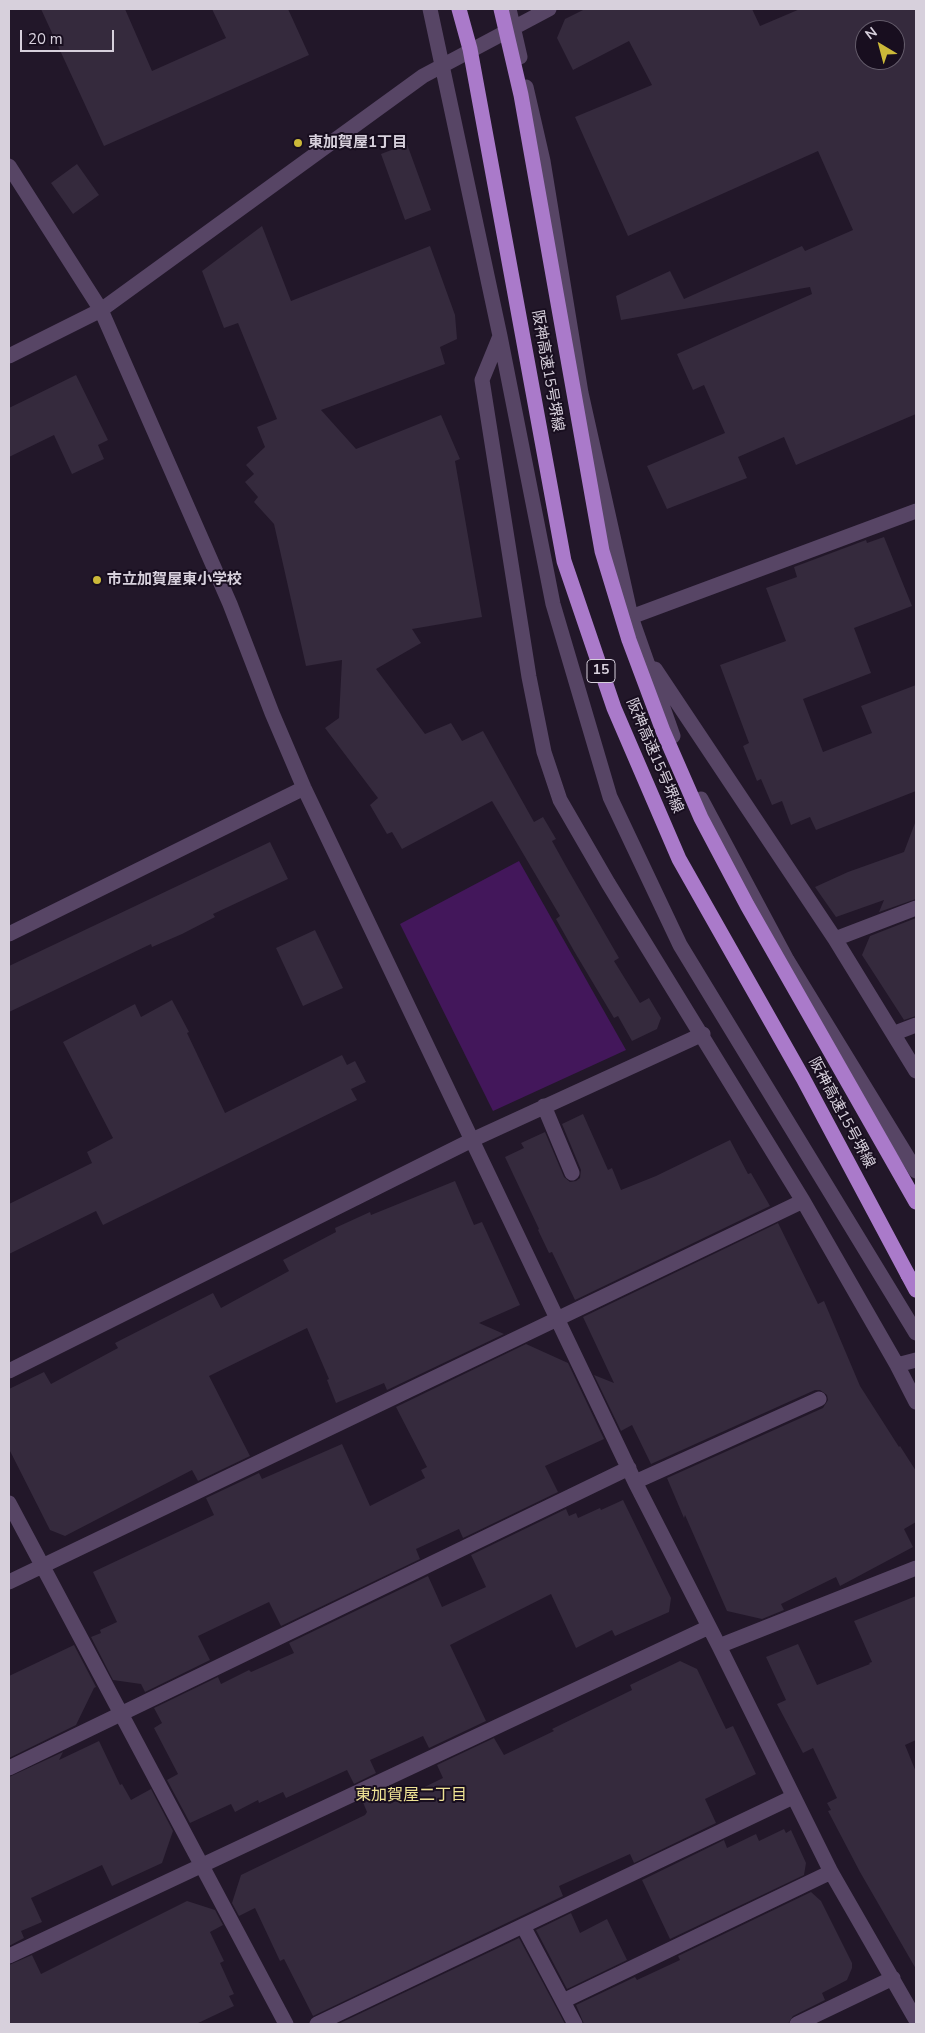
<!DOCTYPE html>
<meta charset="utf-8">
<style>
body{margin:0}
#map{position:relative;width:925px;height:2033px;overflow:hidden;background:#221729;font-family:"Nunito Sans",sans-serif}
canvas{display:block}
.frame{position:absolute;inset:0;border:10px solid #d7d0dc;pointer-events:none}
.north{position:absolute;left:855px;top:20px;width:50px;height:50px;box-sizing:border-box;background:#180e1f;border:1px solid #645c6b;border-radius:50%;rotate:323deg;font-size:14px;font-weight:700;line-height:20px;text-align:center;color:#d7d0dc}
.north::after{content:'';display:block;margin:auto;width:18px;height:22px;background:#ccb939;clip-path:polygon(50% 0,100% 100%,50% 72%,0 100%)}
.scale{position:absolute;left:20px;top:30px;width:94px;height:22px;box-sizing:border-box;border:2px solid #d7d0dc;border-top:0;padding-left:6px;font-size:15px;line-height:18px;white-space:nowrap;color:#d7d0dc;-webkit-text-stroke:4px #180e1f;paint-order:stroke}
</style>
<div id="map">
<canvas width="925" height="2033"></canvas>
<div class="frame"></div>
<div class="north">N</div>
<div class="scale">20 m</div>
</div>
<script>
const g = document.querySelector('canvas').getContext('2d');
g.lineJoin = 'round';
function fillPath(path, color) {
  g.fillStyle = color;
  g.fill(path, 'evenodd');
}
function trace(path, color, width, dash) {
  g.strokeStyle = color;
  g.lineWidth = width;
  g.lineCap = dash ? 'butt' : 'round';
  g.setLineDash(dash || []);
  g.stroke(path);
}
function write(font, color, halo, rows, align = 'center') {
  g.font = font + ' "Nunito Sans","Noto Sans JP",sans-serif';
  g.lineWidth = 4;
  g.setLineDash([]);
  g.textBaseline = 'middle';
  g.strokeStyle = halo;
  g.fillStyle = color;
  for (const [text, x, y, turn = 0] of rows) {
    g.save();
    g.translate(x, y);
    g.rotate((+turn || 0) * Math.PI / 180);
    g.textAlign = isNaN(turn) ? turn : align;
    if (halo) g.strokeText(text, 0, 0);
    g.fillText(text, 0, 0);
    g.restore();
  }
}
fillPath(new Path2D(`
 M519 861 626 1050 493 1111 400 924Z`), '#43175b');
fillPath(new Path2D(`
 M41 9H125L152 71 226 38 212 9H288L309 55 104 146Z
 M585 9H752L760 26 800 9H916V414L796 465 784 437 738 457 747 478 667 509 647 466 725 433 704 385 693 390 677 354 812 294 810 287 621 320 616 296 670 271 684 299 802 246 805 251 853 230 818 151 628 236 575 117 652 85 629 41 573 70 557 38 565 19ZM865 30H895V60H865Z
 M407 144 431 210 405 220 381 154Z
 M77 164 99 195 73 214 51 183Z
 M262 226 291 301 430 246 455 315 457 339 440 347 445 364 321 410 356 449 441 415 460 459 455 461 482 617 412 629 421 643 376 669 425 734 451 723 462 741 483 731 534 822 543 817 556 839 552 841 567 868 619 958 614 961 640 1003 649 998 661 1018 657 1029 632 1041 618 1016 614 1018 574 951 556 919 560 916 492 801 402 849 392 832 387 834 370 805 378 798 325 728 339 718 342 660 306 666 274 524 254 502 258 497 245 482 254 474 246 465 265 447 257 427 277 419 238 323 224 328 202 271Z
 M76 375 108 440 98 445 104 459 72 474 54 435 9 457V408Z
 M884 537 912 606 854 628 871 673 803 699 823 752 872 733 861 706 916 685V791L816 830 810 817 791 825 782 801 772 805 761 779 757 781 743 746 749 743 720 665 786 641 766 588 797 577 794 567 866 540 867 543Z
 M915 823 916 899 879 912 884 900 836 917 815 887 848 872 904 852Z
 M270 842 288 879 213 914 215 917 182 934 152 947 151 944 9 1012V966Z
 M916 918V1016L904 1020 862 955 870 936Z
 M315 930 343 988 303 1006 276 948Z
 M172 1000 189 1032 187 1033 225 1113 342 1055 347 1065 355 1061 366 1082 351 1089 357 1100 103 1225 96 1211 9 1254V1204L92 1163 87 1152 113 1138 63 1042 135 1004 141 1017Z
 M583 1114 608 1170 612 1168 621 1190 656 1176 730 1140 748 1174 751 1173 770 1206 575 1300 552 1252 549 1253 538 1230 539 1229 505 1157 524 1148 521 1143 545 1132 564 1177 570 1182 576 1181 580 1178 581 1170 562 1124Z
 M455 1181 474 1225 482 1222 520 1305 479 1323 504 1334 387 1390 384 1383 336 1403 327 1380 329 1379 307 1328 209 1376 250 1456 198 1481 192 1470 65 1536 50 1530 9 1449V1389L44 1372 51 1384 118 1348 115 1343 213 1293 221 1308 289 1271 283 1260 336 1232 335 1228 370 1212 371 1215Z
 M778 1223 818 1304 824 1301 860 1386 899 1447 900 1446 916 1471V1522L904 1529 913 1547 840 1586 836 1577 781 1604 784 1610 762 1619 727 1611 685 1515 684 1518 667 1478 823 1408 828 1400 827 1395 820 1390H815L651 1464 632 1425 621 1431 594 1375 614 1383 583 1317Z
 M526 1344 568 1363 604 1439 545 1466 558 1492 463 1538 459 1529 416 1549 420 1559 281 1626 269 1602 198 1636 210 1660 145 1692 141 1684 113 1680 91 1637 101 1633 100 1630 117 1622 93 1572 214 1515 206 1498 259 1473 262 1479 342 1444 370 1506 425 1478 421 1470 427 1467 396 1407Z
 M623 1500 671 1598 669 1612 615 1636 612 1630 576 1648 551 1594 450 1645 486 1721 429 1748 423 1736 370 1760 376 1773 354 1784 347 1770 286 1798 283 1792 259 1803 258 1800 235 1812 231 1804 190 1823 167 1780 178 1774 154 1728 162 1723 154 1708 218 1677 221 1684 249 1670 251 1672 294 1653 289 1643 428 1576 442 1607 486 1587 471 1555 566 1509 569 1516 576 1513 578 1518 600 1508 601 1510Z
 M916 1596V1740L905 1745 916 1772V1969L860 1872 828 1811 831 1810 827 1803 837 1798 813 1748 803 1753 777 1704 786 1700 766 1657 798 1644 817 1685 870 1664 869 1663 872 1662 854 1621Z
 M74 1645 96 1687 94 1688 76 1725 9 1758V1676Z
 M680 1661 697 1669 726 1729 733 1726 756 1774 705 1799 716 1823 634 1863 630 1854 559 1886 563 1896 313 2016 284 1959 280 1961 255 1908 239 1916 232 1903 241 1875 365 1815 367 1812 362 1800 384 1790 390 1804 443 1778 437 1765 494 1738 504 1755 554 1731 552 1729 632 1690 630 1685Z
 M99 1741 120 1785 122 1784 131 1800 151 1789 173 1831 162 1863 112 1886 102 1865 31 1898 42 1922 21 1931 24 1938 9 1946V1777L63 1752 59 1760Z
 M784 1829 786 1833 791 1830 806 1863 804 1875 670 1939 642 1880 724 1840 727 1848 756 1834 759 1841Z
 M811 1892 821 1901 852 1963V1968L847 1980 822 1993 825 2000 793 2016 788 2024H584L576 2005 635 1977 637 1980 680 1960 678 1956Z
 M187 1901 215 1910 223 1925 210 1932 224 1961 220 1963 234 1994 229 1996 234 2006 196 2024H9V1965L32 1955 41 1974Z
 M571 1913 580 1933 607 1919 627 1960 567 1989 536 1930Z
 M519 1938 565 2024H338Z`), '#352a3d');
trace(new Path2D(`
 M430 9 500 336 553 604 610 797 680 945 916 1333
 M509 9 520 57
 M526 87 543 161 581 393 631 617 673 736
 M9 166 101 310 230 604 272 713 304 788 635 1482 719 1646 831 1872 916 2020
 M500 336 482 380 529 677 544 752 560 800 608 883 803 1201 897 1365 916 1402
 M9 356 101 310 423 76 549 9
 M631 617 916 511
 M655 669 835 939 916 1071
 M701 799 787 960 916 1171
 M9 934 304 788
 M835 939 916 908
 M895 1033 916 1025
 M544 1106 572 1173
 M897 1365 916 1360
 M9 1371 472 1140 703 1034
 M635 1482 819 1399
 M9 1503 286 2024
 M9 1582 803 1201
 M719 1646 916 1568
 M9 1768 629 1468
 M523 1926 575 2024
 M9 1956 709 1627
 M563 2001 831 1872
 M317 2024 793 1797
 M797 2024 893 1978`), '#574565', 15);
trace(new Path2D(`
 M908 1275 916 1290`), '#aa7aca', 15);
trace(new Path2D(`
 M459 9 470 49 564 561 614 708 679 859 803 1078 908 1275
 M501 9 521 95 602 551 629 640 663 731 701 818 747 905 916 1202`), '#aa7aca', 15);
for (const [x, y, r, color] of [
 [298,143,5,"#ccb939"],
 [97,580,5,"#ccb939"]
]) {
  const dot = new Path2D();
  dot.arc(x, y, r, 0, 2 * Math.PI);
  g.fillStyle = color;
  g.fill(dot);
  trace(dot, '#180e1f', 2);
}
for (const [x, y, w] of [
 [601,671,28]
]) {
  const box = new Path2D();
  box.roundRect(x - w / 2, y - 11.5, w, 23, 4);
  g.fillStyle = '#180e1f';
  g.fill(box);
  trace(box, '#d7d0dc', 1);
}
write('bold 14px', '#d7d0dc', null, [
 ["15",601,671]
]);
write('bold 15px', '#d7d0dc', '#180e1f', [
 ["東加賀屋1丁目",308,143],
 ["市立加賀屋東小学校",107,580]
], 'left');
write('15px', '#d7d0dc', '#180e1f', [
 ["阪神高速15号堺線",547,371,80],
 ["阪神高速15号堺線",654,756,67],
 ["阪神高速15号堺線",841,1113,62]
]);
write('16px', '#efe394', '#180e1f', [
 ["東加賀屋二丁目",411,1796]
]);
</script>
